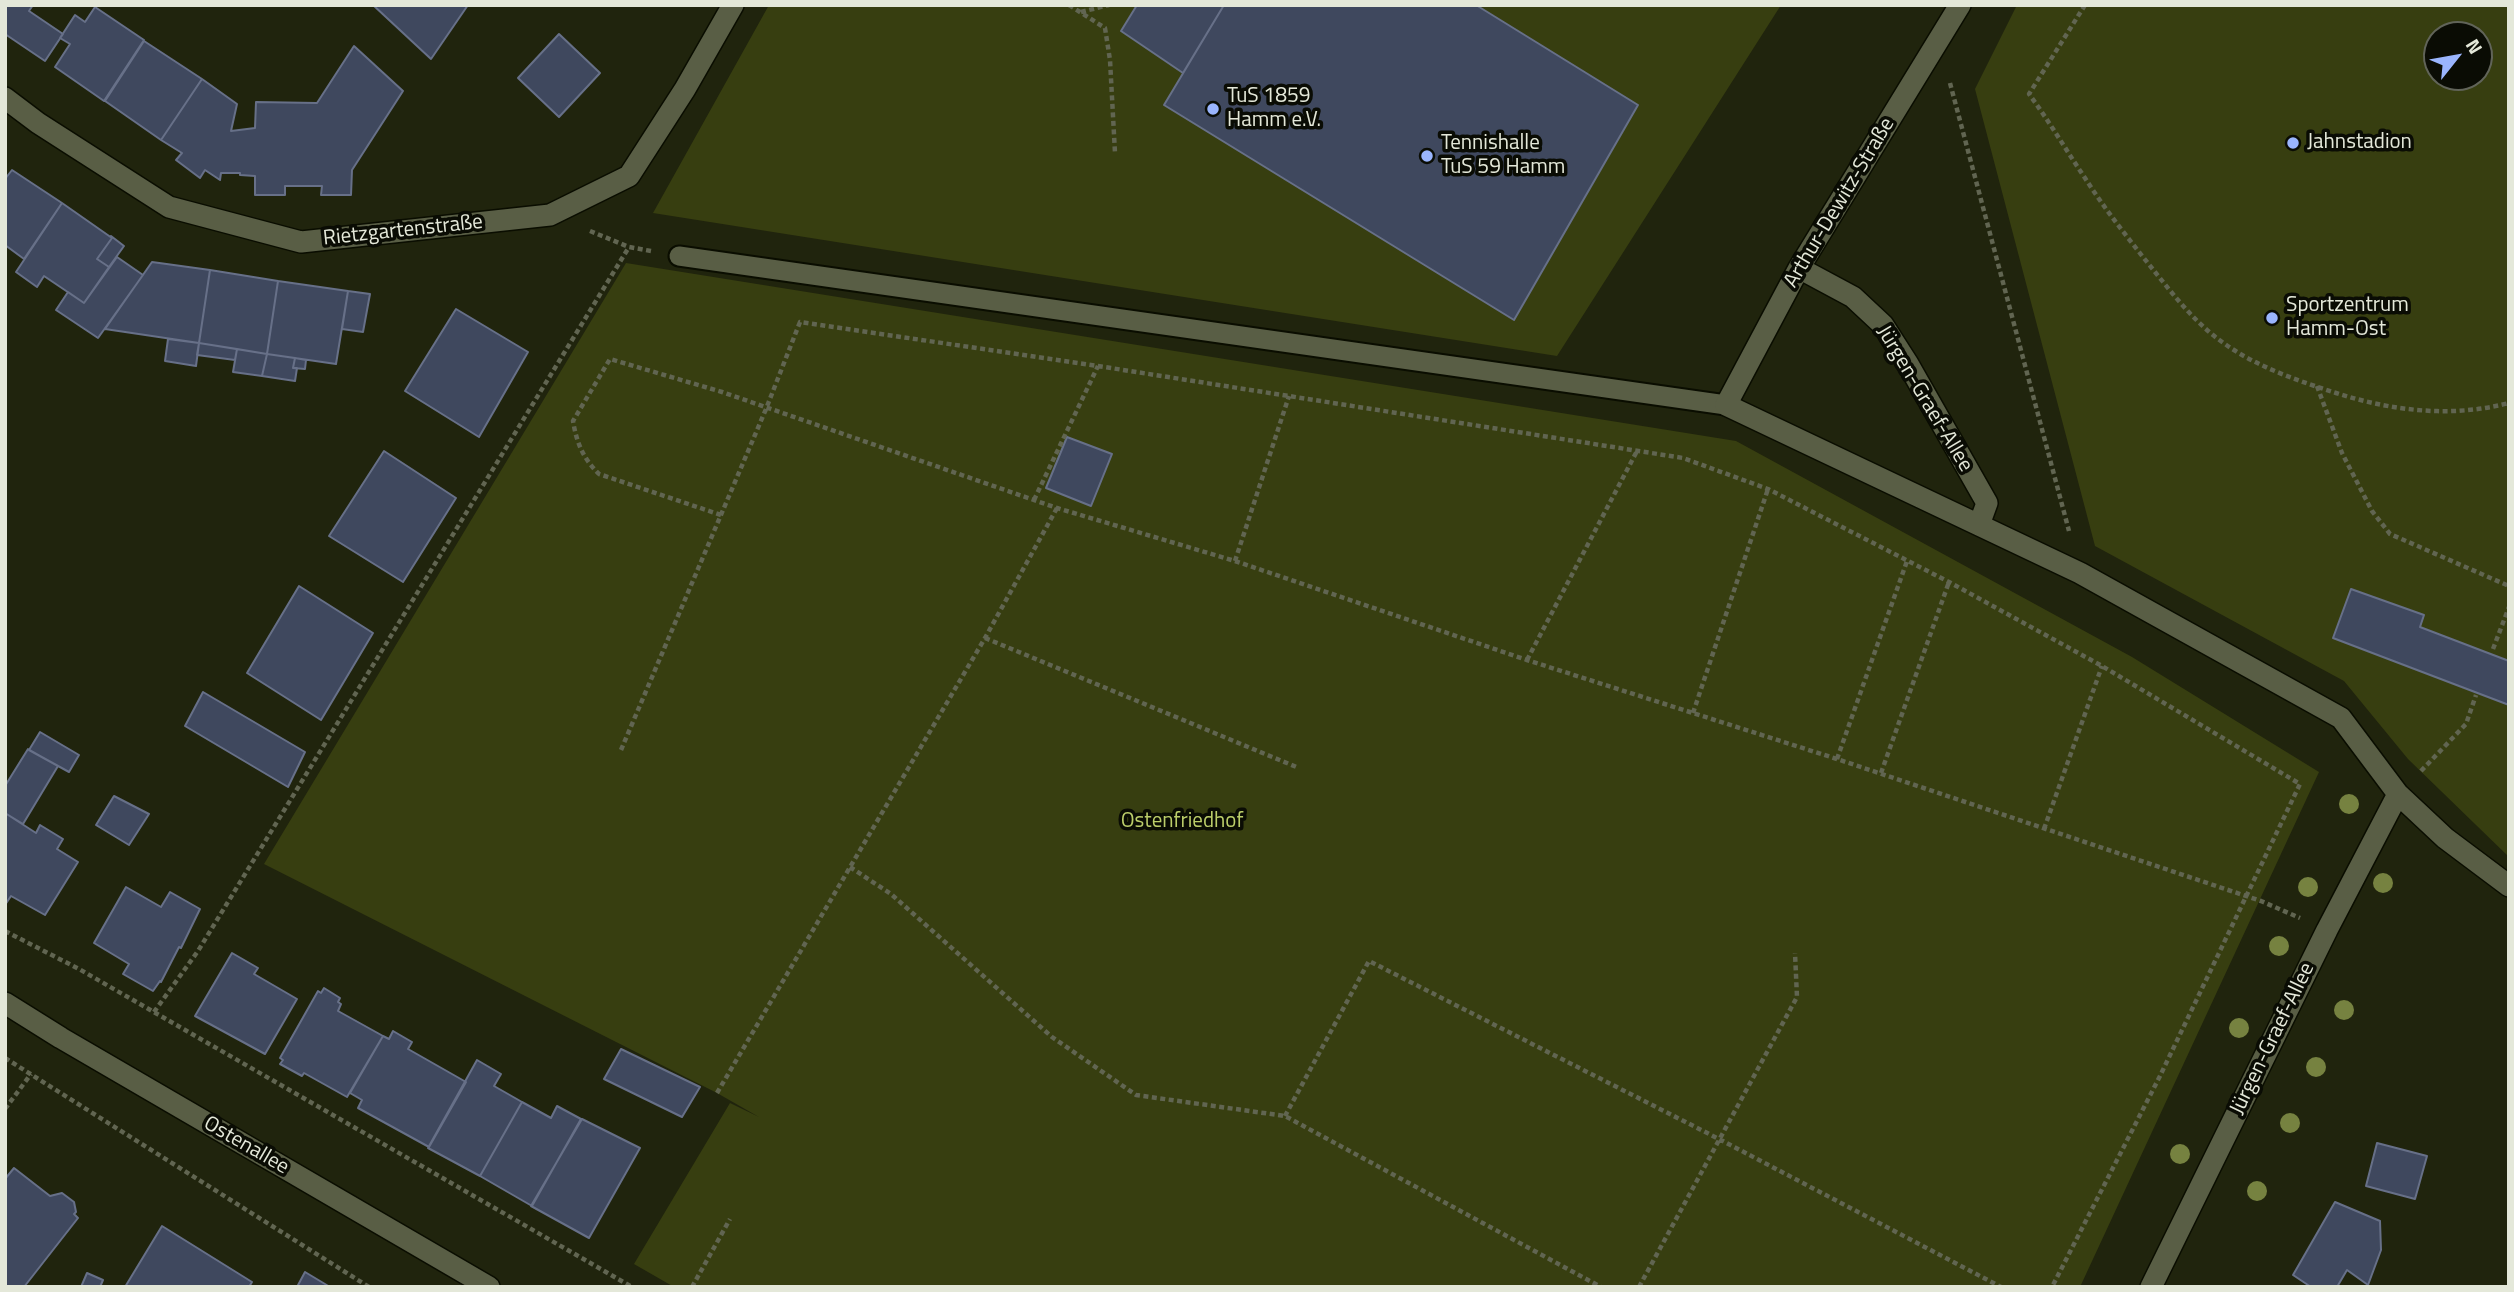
<!DOCTYPE html>
<meta charset="utf-8">
<style>
body{margin:0}
#map{position:relative;width:2514px;height:1292px;overflow:hidden;background:#20240d;font-family:"Titillium Web",sans-serif}
canvas{display:block}
.frame{position:absolute;inset:0;border:7px solid #e4e8d9;pointer-events:none}
.north{position:absolute;left:2423px;top:21px;width:70px;height:70px;box-sizing:border-box;background:#0a0c04;border:2px solid #616459;border-radius:50%;rotate:59deg;font-size:19px;font-weight:700;line-height:28px;text-align:center;color:#e4e8d9}
.north::after{content:'';display:block;margin:auto;width:24px;height:32px;background:#9ab5fd;clip-path:polygon(50% 0,100% 100%,50% 72%,0 100%)}
</style>
<div id="map">
<canvas width="2514" height="1292"></canvas>
<div class="frame"></div>
<div class="north">N</div>
</div>
<script>
const g = document.querySelector('canvas').getContext('2d');
g.lineJoin = 'round';
function fillPath(path, color) {
  g.fillStyle = color;
  g.fill(path, 'evenodd');
}
function trace(path, color, width, dash) {
  g.strokeStyle = color;
  g.lineWidth = width;
  g.lineCap = dash ? 'butt' : 'round';
  g.setLineDash(dash || []);
  g.stroke(path);
}
function write(font, color, halo, rows, align = 'center') {
  g.font = font + ' "Titillium Web",sans-serif';
  g.lineWidth = 7;
  g.setLineDash([]);
  g.textBaseline = 'middle';
  g.strokeStyle = halo;
  g.fillStyle = color;
  for (const [text, x, y, turn = 0] of rows) {
    g.save();
    g.translate(x, y);
    g.rotate((+turn || 0) * Math.PI / 180);
    g.textAlign = isNaN(turn) ? turn : align;
    if (halo) g.strokeText(text, 0, 0);
    g.fillText(text, 0, 0);
    g.restore();
  }
}
fillPath(new Path2D(`
 M769 5H1781L1557 356 653 213Z
 M2017 5H2509V857L2408 759 2344 681 2095 546 1975 89ZM2437 35H2479V77H2437Z
 M626 263 1736 441 2132 657 2319 772 2080 1287H674L634 1264 730 1103 759 1117 717 1093 264 864Z`), '#373e10');
const building = new Path2D(`
 M5 5H33L29 11 63 34 45 61 5 34Z
 M373 5H468L431 59Z
 M1137 5H1224L1183 73 1121 31Z
 M1224 5H1476L1638 105 1514 320 1164 105Z
 M95 7 144 40 104 101 55 67 70 44 60 38 75 15 85 22Z
 M559 34 600 73 559 117 518 78Z
 M144 41 202 79 161 140 105 101Z
 M354 46 403 91 352 170 351 195H321L322 186H285V195H255V176L240 175V173H221L220 180 205 170 200 178 176 160 182 153 161 140 202 79 237 104 231 131 255 128 256 102 317 103Z
 M12 170 62 203 24 259 5 245V179Z
 M62 203 112 238 97 259 109 267 84 303 44 276 37 287 16 272Z
 M111 236 124 246 109 267 97 259 112 238Z
 M117 257 143 275 98 338 56 310 68 292 84 303Z
 M152 262 210 270 199 343 105 329Z
 M210 270 278 281 267 354 199 343Z
 M278 281 348 291 336 364 267 354Z
 M348 291 370 294 363 332 342 329Z
 M456 309 528 352 479 437 405 391Z
 M168 339 199 343 196 366 165 361Z
 M199 343 237 349 235 360 197 355Z
 M237 349 267 354 262 376 233 372Z
 M267 354 295 358 293 368H297L295 381 262 376Z
 M295 358 306 360 305 369 293 368Z
 M1067 437 1112 454 1091 506 1046 488Z
 M384 451 456 498 403 582 329 536Z
 M299 586 373 633 321 720 247 673Z
 M2351 589 2424 615 2420 627 2509 661V705L2333 638Z
 M203 692 305 752 288 787 185 726Z
 M40 732 79 755 69 772 29 750Z
 M28 749 58 766 23 824 5 813V786Z
 M114 796 149 814 129 845 96 825Z
 M5 813 36 833 40 825 63 839 57 849 78 862 45 915 11 896 5 905Z
 M126 887 161 907 170 892 200 909 181 948 179 947 161 982 160 981 153 991 123 974 129 964 94 943Z
 M232 953 258 968 254 974 297 999 265 1054 195 1016Z
 M324 988 340 998 338 1002 341 1004 338 1011 383 1036 347 1097 304 1073 302 1076 280 1064 283 1060 280 1058 318 991 321 993Z
 M393 1031 412 1042 408 1049 466 1082 429 1147 358 1108 362 1100 350 1093 383 1036 389 1039Z
 M621 1049 700 1087 682 1117 604 1079Z
 M477 1060 501 1074 494 1086 522 1102 480 1176 428 1148Z
 M522 1102 551 1118 557 1106 581 1119 532 1206 480 1176Z
 M582 1119 640 1148 589 1238 531 1206Z
 M2377 1143 2427 1156 2415 1199 2366 1186Z
 M14 1168 50 1196 62 1193 74 1202 76 1212 74 1214 78 1218 24 1287H5V1179Z
 M2335 1202 2380 1221 2381 1250 2368 1285 2347 1270 2337 1287H2311L2293 1275Z
 M162 1226 252 1282 249 1287H125Z
 M305 1272 330 1287H332H297Z
 M87 1273 103 1280 100 1287H81Z`);
fillPath(building, '#3f485e');
trace(building, '#677088', 2);
const lane = new Path2D(`
 M679 256 1726 405`);
const street = new Path2D(`
 M1960 5 1799 268 1726 405 2080 573 2341 718 2398 794 2445 838 2509 886
 M5 98 38 123 169 207 301 242 550 215 629 176 685 89 733 5
 M1799 268 1853 297 1883 325 1908 364 1987 503 1979 525
 M2151 1287 2327 930 2398 794`);
const secondary = new Path2D(`
 M5 1003 61 1038 489 1287`);
trace(lane, '#0a0d00', 23);
trace(street, '#0a0d00', 24);
trace(secondary, '#0a0d00', 24);
trace(new Path2D(`
 M1069 5 1105 28 1110 60 1115 153
 M2085 5 2029 94C2049 121 2066 150 2085 178 2106 211 2131 242 2155 272 2176 298 2197 325 2225 344 2257 367 2299 381 2336 393 2393 411 2451 418 2509 403
 M1081 12 1109 5
 M1950 83 2069 531
 M590 231 629 247 651 251
 M2317 386 2342 453 2372 511 2390 534 2509 586
 M1034 500 1098 366
 M721 515 599 474C583 458 577 444 573 421L610 359 722 392 1057 508 1235 561 1527 660 1837 759 2261 901 2300 918
 M1235 561 1289 396
 M985 638 1299 768
 M2493 649 2509 607
 M1527 660 1637 451
 M1693 713 1768 489
 M621 750 766 409 800 322 1098 366 1683 458 1768 489 1949 582 2102 666 2300 784 2160 1076 2052 1287
 M1837 759 1907 561
 M2421 771 2466 724 2476 695
 M1881 773 1949 582
 M2044 829 2102 666
 M850 867 891 894 1052 1037 1136 1095 1285 1116 1601 1287
 M5 931 79 969 632 1287
 M154 1012 198 951 231 897 629 247
 M5 1058 369 1287
 M717 1093 985 638 1057 508
 M5 1109 31 1074
 M1285 1116 1369 961 1719 1139 2001 1287
 M692 1287 730 1219
 M1639 1287 1797 997 1795 953`), '#616551', 4.5, [5, 3.5]);
trace(lane, '#595e45', 19);
trace(street, '#595e45', 21);
trace(secondary, '#595e45', 21);
g.fillStyle = '#768240';
for (const [x, y] of [
 [2349,804],
 [2383,883],
 [2308,887],
 [2279,946],
 [2344,1010],
 [2239,1028],
 [2316,1067],
 [2290,1123],
 [2180,1154],
 [2257,1191]
]) {
  g.beginPath();
  g.arc(x, y, 10, 0, 2 * Math.PI);
  g.fill();
}
for (const [x, y, r, color] of [
 [1213,109,7,"#9ab5fd"],
 [2293,143,7,"#9ab5fd"],
 [1427,156,7,"#9ab5fd"],
 [2272,318,7,"#9ab5fd"]
]) {
  const dot = new Path2D();
  dot.arc(x, y, r, 0, 2 * Math.PI);
  g.fillStyle = color;
  g.fill(dot);
  trace(dot, '#0a0c04', 2.5);
}
write('21px', '#e4e8d9', '#0a0c04', [
 ["TuS 1859",1227,97],
 ["Hamm e.V.",1227,121],
 ["Jahnstadion",2307,143],
 ["Tennishalle",1441,144],
 ["TuS 59 Hamm",1441,168],
 ["Sportzentrum",2286,306],
 ["Hamm-Ost",2286,330]
], 'left');
write('21px', '#e4e8d9', '#0a0c04', [
 ["Arthur-Dewitz-Straße",1840,203,-59],
 ["Rietzgartenstraße",403,231,-6],
 ["Jürgen-Graef-Allee",1924,399,59],
 ["Jürgen-Graef-Allee",2273,1039,-64],
 ["Ostenallee",246,1146,30]
]);
write('21px', '#bcce6a', '#0a0c04', [
 ["Ostenfriedhof",1182,822]
]);
</script>
